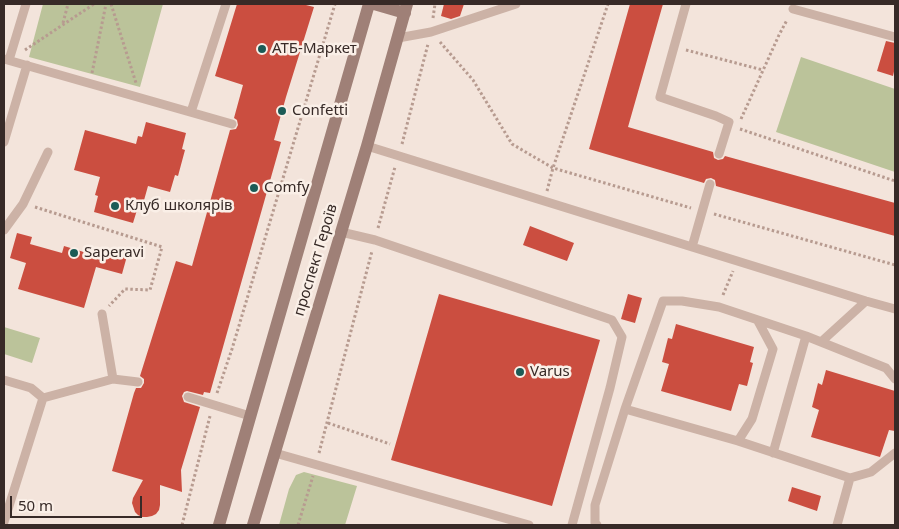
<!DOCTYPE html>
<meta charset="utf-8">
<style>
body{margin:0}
#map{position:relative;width:899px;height:529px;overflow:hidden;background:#f3e4db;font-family:"Noto Sans",sans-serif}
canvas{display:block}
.frame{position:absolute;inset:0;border:5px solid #372a27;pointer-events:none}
.scale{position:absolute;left:10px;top:496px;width:132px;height:22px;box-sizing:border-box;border:2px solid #372a27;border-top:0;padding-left:6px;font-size:15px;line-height:18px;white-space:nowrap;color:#372a27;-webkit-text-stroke:4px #faefe7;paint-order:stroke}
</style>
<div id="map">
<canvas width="899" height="529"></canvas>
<div class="frame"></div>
<div class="scale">50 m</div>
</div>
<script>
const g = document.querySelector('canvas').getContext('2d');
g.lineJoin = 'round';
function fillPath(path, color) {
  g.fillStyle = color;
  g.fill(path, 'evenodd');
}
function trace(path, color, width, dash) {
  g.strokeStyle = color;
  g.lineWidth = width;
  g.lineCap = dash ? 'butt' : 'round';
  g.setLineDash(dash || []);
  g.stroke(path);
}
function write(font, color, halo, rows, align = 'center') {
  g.font = font + ' "Noto Sans",sans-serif';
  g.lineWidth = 5;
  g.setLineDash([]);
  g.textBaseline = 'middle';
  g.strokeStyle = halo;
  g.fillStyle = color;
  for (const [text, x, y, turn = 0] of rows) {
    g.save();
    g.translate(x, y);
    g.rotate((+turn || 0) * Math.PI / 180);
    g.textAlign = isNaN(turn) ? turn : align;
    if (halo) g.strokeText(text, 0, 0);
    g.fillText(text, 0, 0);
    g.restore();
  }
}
fillPath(new Path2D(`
 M43 4H163L140 87 29 57Z
 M801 57 895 89V172L776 132Z
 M4 327 40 338 32 363 4 354Z
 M304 472 357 486 345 525H279L289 489 296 475Z`), '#bbc39a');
fillPath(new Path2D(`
 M237 4H302L314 7 286 97 274 140 281 142 210 393 204 392 203 395 187 391 184 392 182 396 184 402 200 407 181 470 182 492 160 485V505L159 510 156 514 152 516 147 517H142L138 515 135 512 132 503 133 498 143 480 112 471 134 393 136 388H141L144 383V379L140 376 176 261 192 266 230 130 236 129 238 125 237 120 234 118 243 85 215 76Z
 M444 4H464L460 16 451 19 441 16Z
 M630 4H663L628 127 713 152 714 158 718 160 723 159 725 156 895 203V236L716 186 715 180 711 178 706 179 704 183 589 149Z
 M886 41 895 43V67L893 76 877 71Z
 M146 122 186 133 182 149 185 150 178 176 175 175 170 192 148 186 141 211 137 210 133 223 94 212 98 196 95 195 100 177 74 170 85 130 136 144 138 136 142 137Z
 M530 226 574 243 567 261 523 245Z
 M17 233 32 237 30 244 62 253 64 246 97 256 99 248 127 256 122 274 96 267 84 308 18 289 26 263 10 258Z
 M439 294 600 340 552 506 391 460Z
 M628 294 642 298 635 323 621 319Z
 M676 324 754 347 750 362 753 363 747 386 739 384 731 411 661 391 669 364 662 362 668 338 672 339Z
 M826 370 895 391V431L889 430 880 457 811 437 819 410 812 407 818 383 822 385Z
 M792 487 821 496 817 511 788 501Z`), '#cb4e40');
trace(new Path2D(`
 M111 4 136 83
 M433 18 435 4
 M63 23 68 4
 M440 42 473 80 512 144 553 168 691 208
 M25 50 94 4
 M686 50 763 70
 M92 73 106 4
 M741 119 779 35 787 20
 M740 129 895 181
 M402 144 428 44
 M547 191 553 168 608 4
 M35 207 162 247 150 290 125 289 109 306
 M714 214 895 265
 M378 228 395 167
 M723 295 733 271
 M217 393 232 349 335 4
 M328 423 390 444
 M319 453 372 251
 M182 525 210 416
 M298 525 313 476`), '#b79b90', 3, [2.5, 2.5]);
trace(new Path2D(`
 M686 4 660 97 716 116 729 122 719 154
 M793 9 895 37
 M398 38 431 32 516 4
 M4 59 232 124
 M9 60 26 4
 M191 112 226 4
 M4 142 27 65
 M367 146 866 301 895 309
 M4 230 23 204 48 152
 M341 232 375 240 612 320 622 337 610 388 572 525
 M692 247 710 184
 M102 314 113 379
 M821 342 866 301
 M4 380 31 388 43 398 113 379 138 382
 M188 397 250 416
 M625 409 738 441 752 419 773 349 758 321
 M738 441 850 478 871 472 895 453
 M275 453 529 525
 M773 453 806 336 886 368 895 379
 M4 522 43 398
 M597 525 595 523V505L625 409 663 301H682L719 307 806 336
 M837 525 850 478`), '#ccb2a6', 9);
trace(new Path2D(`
 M374 4 405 13
 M219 525 369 4
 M253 525 367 146 407 4`), '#9f8077', 12);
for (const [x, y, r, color] of [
 [262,49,5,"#1b5b56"],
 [282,111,5,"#1b5b56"],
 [254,188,5,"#1b5b56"],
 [115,206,5,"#1b5b56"],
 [74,253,5,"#1b5b56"],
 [520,372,5,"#1b5b56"]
]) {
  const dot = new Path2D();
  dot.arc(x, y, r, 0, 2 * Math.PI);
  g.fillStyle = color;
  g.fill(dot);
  trace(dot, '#faefe7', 2);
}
write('15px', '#372a27', '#faefe7', [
 ["АТБ-Маркет",272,49],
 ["Confetti",292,111],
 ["Comfy",264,188],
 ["Клуб школярів",125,206],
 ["Saperavi",84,253],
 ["Varus",530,372]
], 'left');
write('15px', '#372a27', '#faefe7', [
 ["проспект Героїв",316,260,-73]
]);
</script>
